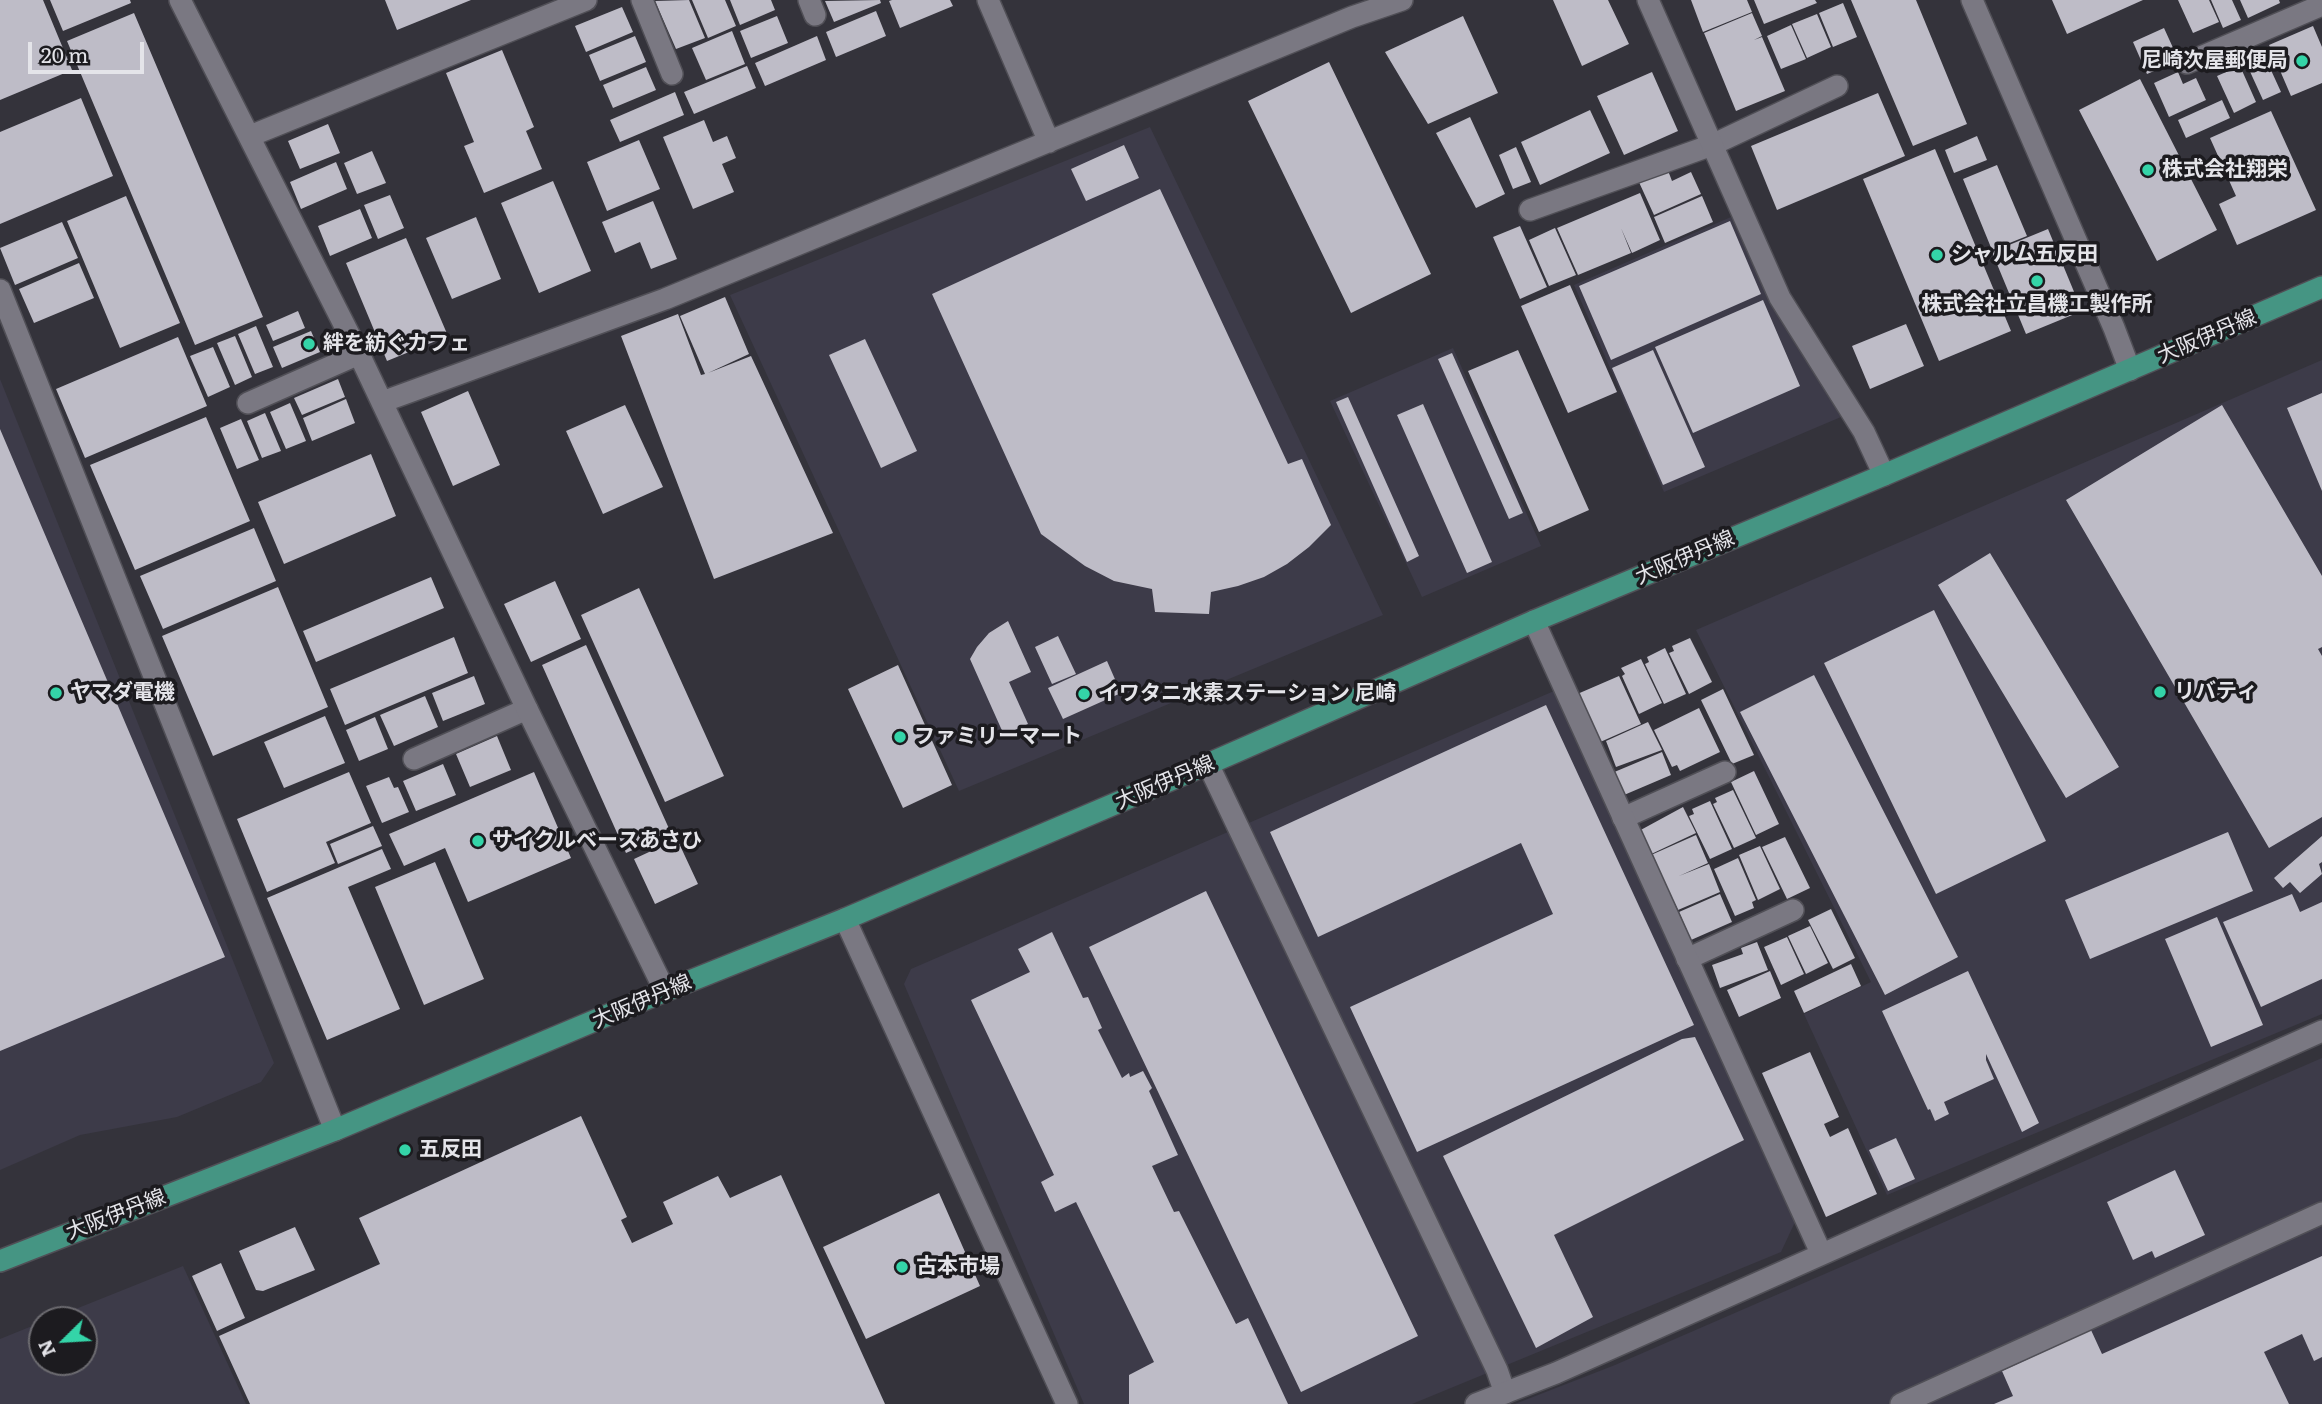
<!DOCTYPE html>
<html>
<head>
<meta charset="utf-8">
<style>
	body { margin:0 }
	#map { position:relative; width:2322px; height:1404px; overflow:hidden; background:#34333b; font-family:Literata,serif }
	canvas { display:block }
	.north { position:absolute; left:28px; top:1306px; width:70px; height:70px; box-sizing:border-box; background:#1c1b1f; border:2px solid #6c6b70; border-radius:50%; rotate:246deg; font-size:19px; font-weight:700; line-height:28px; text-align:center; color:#e4e4e9 }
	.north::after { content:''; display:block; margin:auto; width:24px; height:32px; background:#34d4a8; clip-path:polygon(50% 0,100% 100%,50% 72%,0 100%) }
	.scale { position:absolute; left:28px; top:42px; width:116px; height:32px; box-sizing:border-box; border:4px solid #e4e4e9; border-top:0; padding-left:9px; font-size:21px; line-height:24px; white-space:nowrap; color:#e4e4e9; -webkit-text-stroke:5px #1c1b1f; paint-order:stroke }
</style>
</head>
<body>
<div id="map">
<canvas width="2322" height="1404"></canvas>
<div class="north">N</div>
<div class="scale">20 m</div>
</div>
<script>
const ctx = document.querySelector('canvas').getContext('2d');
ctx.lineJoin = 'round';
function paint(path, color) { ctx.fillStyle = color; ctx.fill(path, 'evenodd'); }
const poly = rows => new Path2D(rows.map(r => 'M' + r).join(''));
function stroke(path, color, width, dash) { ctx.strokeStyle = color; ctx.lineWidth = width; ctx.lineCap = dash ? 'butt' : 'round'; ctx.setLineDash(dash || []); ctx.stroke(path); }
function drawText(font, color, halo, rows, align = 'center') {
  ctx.font = font + ' Literata,"Noto Sans JP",serif'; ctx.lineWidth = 7; ctx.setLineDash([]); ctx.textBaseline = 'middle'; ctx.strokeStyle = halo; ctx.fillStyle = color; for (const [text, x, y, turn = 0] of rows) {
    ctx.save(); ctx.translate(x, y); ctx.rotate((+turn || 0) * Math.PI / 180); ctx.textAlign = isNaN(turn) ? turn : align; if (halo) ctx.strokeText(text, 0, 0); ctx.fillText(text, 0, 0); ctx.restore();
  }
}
paint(poly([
	[1150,127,1383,615,959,791,730,295],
	[1731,217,1767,296,1841,417,1664,492,1574,285],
	[1453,348,1541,546,1422,597,1330,401],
	[2322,360,2322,1014,1887,1195,1804,1014,1871,982,1696,630],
	[0,379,274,1063,261,1082,177,1117,80,1135,0,1170],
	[1554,691,1795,1222,1781,1252,1412,1404,1084,1404,904,984,911,969],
	[2322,1058,2322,1404,1515,1404,1615,1365],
	[183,1266,246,1404,0,1404,0,1339,42,1322,42,1362,84,1362,84,1320,48,1320]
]), '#3d3b49');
paint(poly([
	[0,0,43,0,72,70,0,100],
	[50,0,130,0,131,3,63,31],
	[385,0,471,0,397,30],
	[689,0,705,38,676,49,655,1],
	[692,0,725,0,736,26,708,38],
	[730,0,771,0,775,10,740,25],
	[880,0,881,3,834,22,825,1],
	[892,0,950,0,953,6,900,28,889,1],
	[1553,0,1608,0,1629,44,1582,66],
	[1691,0,1747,0,1752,12,1703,32],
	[1754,0,1815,0,1817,3,1764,24],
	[1851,0,1916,0,1967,124,1913,146],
	[2052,0,2143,0,2067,34],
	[2178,0,2209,0,2219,22,2193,33],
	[2211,0,2232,0,2241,20,2223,28],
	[2240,0,2279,0,2280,3,2248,18],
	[1843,3,1857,37,1833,47,1819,13],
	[622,7,633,32,586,52,575,26],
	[876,11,886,36,836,57,826,32],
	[134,13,263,317,195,345,67,41],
	[1752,13,1762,36,1754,40,1762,37,1785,91,1736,111,1704,33],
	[1817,14,1831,47,1807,58,1792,24],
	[777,16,788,43,751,58,740,31],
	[1463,16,1498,93,1428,124,1385,52],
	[1791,25,1806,59,1781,69,1767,36],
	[2313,26,2322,47,2322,83,2291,96,2269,45],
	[2164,28,2174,50,2166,54,2171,64,2147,74,2133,42],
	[732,31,745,64,706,80,692,48],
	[635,36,646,62,600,81,589,55],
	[817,36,826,60,765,86,755,63],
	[502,50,534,127,526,131,542,169,484,193,464,146,474,142,446,73],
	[2265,57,2281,92,2263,100,2247,65],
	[1329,62,1431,274,1351,313,1248,101],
	[747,66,756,88,694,114,684,92],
	[2240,66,2256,102,2234,113,2217,76],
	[646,67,656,90,613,108,603,85],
	[1652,72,1678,131,1624,155,1597,96],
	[2178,72,2183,84,2196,78,2206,100,2169,117,2154,83],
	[2140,79,2217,230,2157,261,2079,110],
	[675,92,684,115,620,142,610,120],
	[1878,93,1905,156,1777,210,1751,146],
	[81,98,113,176,0,224,0,132],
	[2222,100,2230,118,2186,138,2178,120],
	[1590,110,1610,153,1540,185,1521,142],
	[2271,111,2316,210,2237,245,2219,204,2236,196,2210,138],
	[1470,117,1505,194,1476,208,1436,133],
	[704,120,713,142,727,136,736,158,722,164,734,192,693,209,663,137],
	[328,124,340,153,300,169,288,141],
	[1977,136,1987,160,1954,173,1945,150],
	[639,140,660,189,607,211,587,162],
	[1124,145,1139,178,1086,201,1071,169],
	[1516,147,1531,182,1513,189,1499,155],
	[1935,149,2011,331,1939,361,1863,179],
	[372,151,386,183,357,194,344,163],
	[336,162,347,189,301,209,290,182],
	[1997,165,2027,236,1992,250,1963,179],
	[1667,168,1672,181,1691,172,1701,194,1654,215,1638,180],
	[553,181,591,271,539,293,501,203],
	[1160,189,1288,464,1302,459,1331,525,1309,547,1287,564,1264,577,1238,586,1211,592,1209,614,1155,612,1152,589,1114,581,1085,566,1041,534,932,294],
	[1640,193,1660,240,1632,253,1621,228,1631,253,1578,275,1557,228],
	[390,195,404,228,378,239,364,205],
	[126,196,180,323,120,348,67,221],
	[1702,196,1713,222,1665,243,1654,217],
	[653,201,677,259,651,269,640,242,615,253,602,222],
	[360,209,372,238,330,256,318,226],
	[476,217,501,279,452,299,426,238],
	[1730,221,1761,294,1611,360,1579,286],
	[62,222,78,258,15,285,0,248],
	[1520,226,1547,287,1520,299,1493,237],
	[1555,228,1576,275,1549,286,1529,240],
	[2048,229,2082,311,2026,334,1992,252],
	[406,238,448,336,387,361,346,263],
	[79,263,94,298,34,323,19,289],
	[1570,285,1617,392,1568,413,1521,306],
	[725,297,749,354,708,373,751,356,833,533,714,579,621,336,678,314,701,375,705,374,680,316],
	[1763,300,1800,386,1693,433,1655,347],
	[298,311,305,328,273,341,266,325],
	[1906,324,1924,366,1870,389,1852,346],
	[256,326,273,367,255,374,238,334],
	[311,331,320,352,282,368,273,347],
	[235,336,252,377,235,385,217,343],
	[178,337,207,406,85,458,56,389],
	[865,339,917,451,881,468,829,355],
	[213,347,230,387,208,397,190,356],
	[1518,350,1589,510,1539,532,1468,371],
	[1653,350,1705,467,1663,485,1612,368],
	[1452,353,1523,513,1509,519,1438,359],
	[338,379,345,397,302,415,294,398],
	[468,391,500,465,453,486,421,412],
	[2322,393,2322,491,2287,408],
	[1348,397,1419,556,1407,562,1336,402],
	[346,399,355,423,312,441,303,418],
	[290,403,306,441,286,449,270,412],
	[1423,404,1492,562,1467,573,1397,415],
	[625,405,663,487,603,514,566,431],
	[2222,405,2322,576,2322,647,2318,649,2322,656,2322,817,2269,848,2066,500],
	[265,413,281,451,262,458,247,421],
	[206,417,250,521,135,570,90,465],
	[241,419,259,460,237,469,220,428],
	[0,429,225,957,0,1051],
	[371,454,396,516,284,564,258,502],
	[254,528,276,581,163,629,140,576],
	[1990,553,2119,767,2066,798,1938,585],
	[431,577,444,608,316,662,303,631],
	[555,581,581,639,531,662,504,604],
	[278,587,328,707,213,756,162,636],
	[639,588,724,776,665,802,581,615],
	[1934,610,2046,841,1936,894,1824,663],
	[1008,621,1031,672,1009,682,1028,724,1004,735,970,659,977,647,989,633],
	[1058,636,1076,674,1052,684,1035,647],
	[454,637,468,673,345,725,330,689],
	[1690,638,1712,682,1689,694,1669,653,1674,651,1672,646],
	[586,645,671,833,626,853,542,665],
	[1665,648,1686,694,1664,704,1645,664,1649,662,1647,657],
	[1641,659,1662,703,1639,714,1622,676,1625,674,1621,668],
	[1107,661,1121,693,1063,719,1048,688],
	[898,665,952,785,903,808,848,689],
	[1814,675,1958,957,1885,995,1740,712],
	[474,676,485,704,443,721,432,693],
	[1619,676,1641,724,1598,743,1575,695],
	[1723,689,1754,755,1732,764,1701,700],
	[425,696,438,727,394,746,380,715],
	[1546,705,1694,1025,1417,1152,1350,1007,1553,914,1521,843,1318,937,1270,832],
	[1699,708,1720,752,1680,771,1677,765,1672,767,1654,730],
	[325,716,345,763,284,788,264,742],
	[375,717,388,749,359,761,346,730],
	[1648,722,1662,750,1616,767,1606,741],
	[497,736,511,770,470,787,456,754],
	[1662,752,1671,775,1624,795,1612,773],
	[443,764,456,795,416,811,403,781],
	[1754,771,1779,824,1756,835,1731,782],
	[349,772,371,823,326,842,335,863,267,892,237,819],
	[534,772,571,858,468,902,445,848,404,866,389,834],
	[389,777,394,788,398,787,409,812,382,823,366,786],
	[1733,790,1756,838,1734,848,1713,804,1717,802,1715,798],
	[1710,801,1732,849,1710,859,1689,816,1694,814,1692,809],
	[1683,807,1696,833,1647,856,1637,832],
	[373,826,382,846,338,864,330,844],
	[2228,832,2253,891,2090,959,2065,900],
	[1696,835,1708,863,1679,876,1709,864,1720,892,1678,910,1651,855],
	[2322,836,2322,862,2319,864,2322,874,2300,893,2290,882,2283,888,2274,878],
	[1785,837,1810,888,1787,899,1762,847],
	[677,839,698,884,655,904,634,859],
	[1760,846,1780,889,1758,900,1739,855],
	[382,849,391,869,348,887,400,1009,327,1040,267,898],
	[1738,858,1756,900,1752,902,1754,908,1735,916,1714,869],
	[435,862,484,979,424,1005,375,887],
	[1206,891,1418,1336,1301,1392,1089,947],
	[1720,894,1732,922,1691,940,1679,912],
	[2292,894,2300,912,2322,902,2322,979,2261,1007,2223,922],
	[1831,909,1855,958,1833,969,1808,920],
	[2217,917,2263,1025,2211,1047,2165,939],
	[1810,926,1828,963,1806,974,1788,936],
	[1052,932,1083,998,1088,997,1102,1028,1098,1030,1122,1078,1129,1073,1130,1077,1143,1071,1152,1088,1149,1091,1178,1155,1152,1166,1174,1212,1179,1211,1236,1324,1248,1318,1288,1404,1129,1404,1129,1375,1154,1362,1076,1202,1055,1212,1041,1182,1054,1175,971,1000,1030,972,1018,949],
	[1787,937,1804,974,1781,985,1764,947],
	[1757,942,1768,970,1720,988,1712,965,1743,954,1741,948],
	[1851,964,1861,986,1804,1013,1794,991],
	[1770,971,1781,998,1739,1017,1727,990],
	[1968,971,2039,1123,2022,1132,1986,1054,1986,1060,1994,1079,1944,1102,1949,1114,1935,1121,1930,1109,1928,1110,1882,1011],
	[1695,1037,1744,1140,1554,1235,1593,1317,1536,1348,1443,1156,1682,1039],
	[1810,1052,1839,1117,1824,1124,1830,1137,1848,1128,1877,1194,1826,1217,1762,1073],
	[581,1116,627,1217,621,1220,632,1243,673,1224,663,1202,718,1176,730,1198,781,1175,885,1404,250,1404,219,1336,380,1264,359,1218],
	[1896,1138,1915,1179,1888,1191,1869,1150],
	[2175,1170,2205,1235,2155,1258,2152,1251,2133,1260,2107,1202],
	[939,1193,980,1286,866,1339,823,1247],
	[295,1227,315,1270,263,1291,256,1290,239,1251],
	[2322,1256,2322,1357,2314,1361,2302,1334,2264,1352,2289,1404,1994,1404,2013,1396,2002,1371,2091,1330,2102,1354],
	[221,1263,245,1318,217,1331,192,1276]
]), '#bebcc7');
const service = poly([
	[642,0,672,74],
	[809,0,815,15],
	[2187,63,2322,5],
	[1530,210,1712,145,1837,86],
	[248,403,359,354],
	[414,759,527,709],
	[1208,764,1497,1370,1505,1393],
	[1623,818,1725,772],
	[1687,959,1793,910],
	[1901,1404,2322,1213]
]);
const minor = poly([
	[180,0,359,354,527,709,665,991],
	[988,0,1049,142],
	[1648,0,1780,298,1864,432,1884,475],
	[1972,0,2114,328,2130,370],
	[250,136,586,0],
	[0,290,335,1130],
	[382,402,665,299,1352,17,1402,0],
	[1534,621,1821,1253],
	[845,919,1067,1404],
	[1476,1404,1556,1373,2322,1031]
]);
const primary = poly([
	[0,1261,335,1130,665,991,845,919,1208,764,1534,621,1884,475,2322,287]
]);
stroke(service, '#504f56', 24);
stroke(minor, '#504f56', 24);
stroke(primary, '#504f56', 24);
stroke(service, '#7a7882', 21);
stroke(minor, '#7a7882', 21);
stroke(primary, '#459583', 21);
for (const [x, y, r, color] of [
	[2302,61,7,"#34d4a8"],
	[2148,170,7,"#34d4a8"],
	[1937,255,7,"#34d4a8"],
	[2037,281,7,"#34d4a8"],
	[309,344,7,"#34d4a8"],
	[2160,692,7,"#34d4a8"],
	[56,693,7,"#34d4a8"],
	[1084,694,7,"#34d4a8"],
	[900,737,7,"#34d4a8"],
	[478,841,7,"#34d4a8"],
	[405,1150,7,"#34d4a8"],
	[902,1267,7,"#34d4a8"]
]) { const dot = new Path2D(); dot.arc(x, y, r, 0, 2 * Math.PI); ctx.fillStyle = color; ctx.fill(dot); stroke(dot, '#1c1b1f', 2.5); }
drawText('bold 21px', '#e4e4e9', '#1c1b1f', [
	["尼崎次屋郵便局",2288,61,"right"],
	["株式会社翔栄",2162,170],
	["シャルム五反田",1951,255],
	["株式会社立昌機工製作所",2037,305,"center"],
	["絆を紡ぐカフェ",323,344],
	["リバティ",2174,692],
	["ヤマダ電機",70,693],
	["イワタニ水素ステーション 尼崎",1098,694],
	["ファミリーマート",914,737],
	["サイクルベースあさひ",492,841],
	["五反田",419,1150],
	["古本市場",916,1267]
], 'left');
drawText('21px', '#e4e4e9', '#1c1b1f', [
	["大阪伊丹線",2207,337,-23],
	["大阪伊丹線",1685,558,-23],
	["大阪伊丹線",1165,783,-23],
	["大阪伊丹線",642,1002,-23],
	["大阪伊丹線",116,1215,-21]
]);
</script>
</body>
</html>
